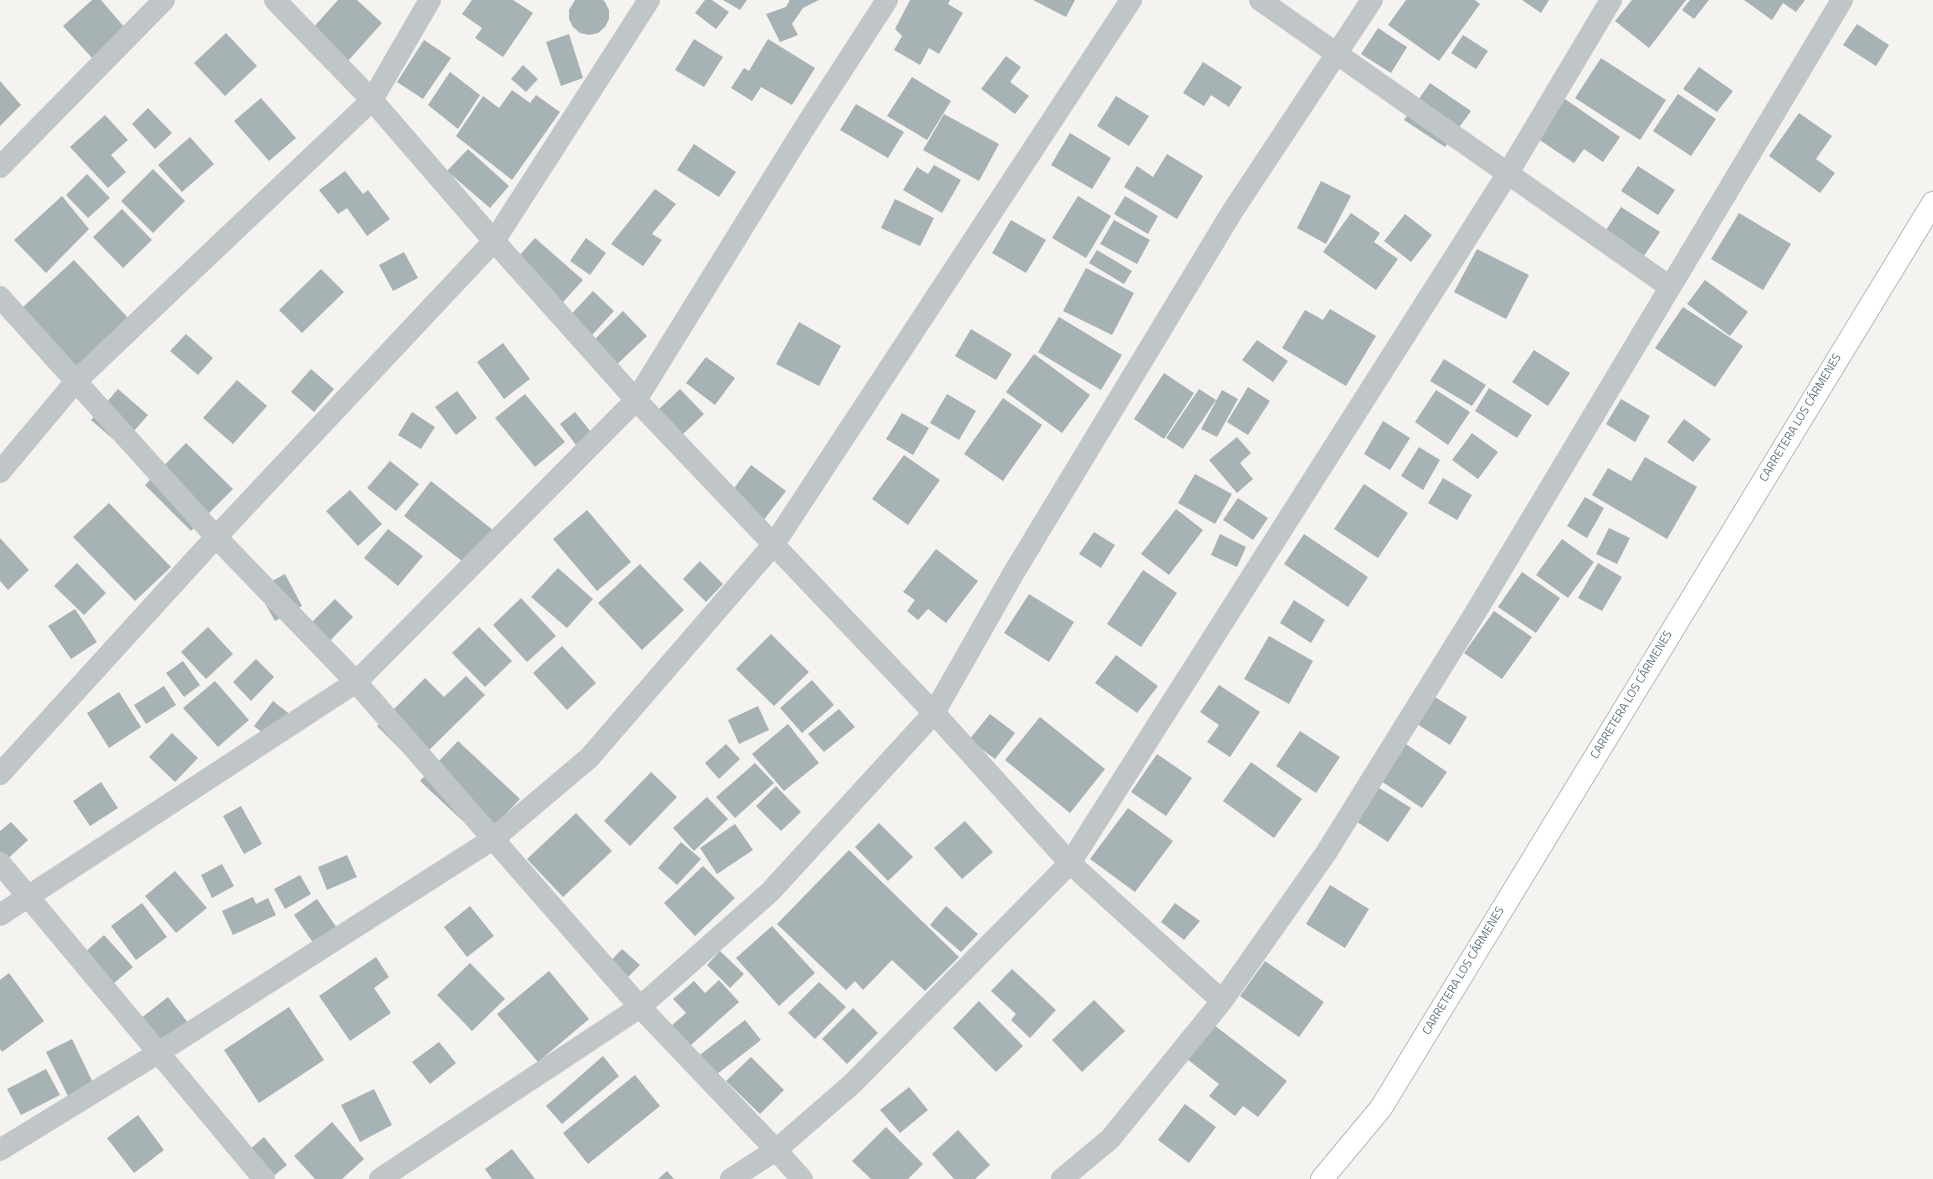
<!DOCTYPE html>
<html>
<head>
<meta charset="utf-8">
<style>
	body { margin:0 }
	canvas { display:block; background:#f4f3ef }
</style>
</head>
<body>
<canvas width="1933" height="1179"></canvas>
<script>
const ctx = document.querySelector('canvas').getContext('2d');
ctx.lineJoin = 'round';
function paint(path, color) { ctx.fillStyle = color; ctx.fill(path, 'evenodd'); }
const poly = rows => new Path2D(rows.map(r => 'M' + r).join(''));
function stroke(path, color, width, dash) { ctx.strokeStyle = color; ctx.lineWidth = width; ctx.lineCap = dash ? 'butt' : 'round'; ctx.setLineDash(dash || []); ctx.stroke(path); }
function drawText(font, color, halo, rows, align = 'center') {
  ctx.font = font + ' "Titillium Web",sans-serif'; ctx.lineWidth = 4; ctx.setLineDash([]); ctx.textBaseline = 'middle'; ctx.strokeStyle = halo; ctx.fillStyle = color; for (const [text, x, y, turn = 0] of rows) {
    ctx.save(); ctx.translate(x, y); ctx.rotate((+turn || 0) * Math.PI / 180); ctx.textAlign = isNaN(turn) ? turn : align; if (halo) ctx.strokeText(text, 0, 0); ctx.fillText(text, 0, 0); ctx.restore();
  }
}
paint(poly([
	[92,0,101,0,125,28,92,58,63,26],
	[338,0,357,0,382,23,339,71,303,39],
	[472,0,513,0,533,13,503,57,475,38,482,28,462,14],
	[575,0,603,0,605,2,609,10,609,19,605,27,598,33,589,35,580,33,573,27,569,19,569,10],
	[705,0,712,0,729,12,716,29,695,13],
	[723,0,747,0,740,10],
	[789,0,819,0,803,8,792,24,798,35,780,42,766,14,786,7,789,2],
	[910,0,950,0,948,4,963,13,939,54,929,48,920,65,894,50,902,36,895,29],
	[1033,0,1075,0,1066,17],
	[1406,0,1475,0,1480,4,1439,61,1388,25],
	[1522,0,1549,0,1541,13],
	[1632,0,1686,0,1649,48,1615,21],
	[1690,0,1709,0,1694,19,1682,10],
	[1744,0,1805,0,1796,12,1783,3,1772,20],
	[1857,24,1889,45,1876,66,1843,45],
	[1378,28,1407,47,1391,73,1361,54],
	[226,33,257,66,225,96,194,63],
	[569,34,583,78,561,86,546,42],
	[1463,35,1488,51,1476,69,1451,53],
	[694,39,723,57,704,87,675,70],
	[768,39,815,68,792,105,761,87,752,101,731,88,744,68,749,71],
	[424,40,451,58,423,99,397,82],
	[1006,56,1021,67,1010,82,1029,96,1015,114,981,89],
	[1601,58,1666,100,1640,140,1575,98],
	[1203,62,1242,87,1229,107,1211,95,1204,106,1183,93],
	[523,65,538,79,526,92,511,79],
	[1699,67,1733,91,1717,112,1683,89],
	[450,72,480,95,458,129,428,105],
	[912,77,951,101,927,140,887,116],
	[0,81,21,105,0,126],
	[1430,83,1471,111,1445,147,1404,120],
	[512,90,530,103,536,95,560,112,512,180,456,136,483,96,499,108],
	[1678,94,1716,119,1691,156,1653,131],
	[1116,96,1149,116,1129,146,1097,126],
	[261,98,296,138,269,161,234,121],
	[1565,99,1620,137,1603,162,1584,149,1574,163,1538,139],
	[856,104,904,132,888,158,840,130],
	[148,108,172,133,155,149,132,124],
	[1799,113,1832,136,1816,159,1835,173,1820,193,1769,156],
	[944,114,999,144,979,181,923,150],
	[105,115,128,140,111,155,126,172,108,188,70,147],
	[1070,133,1111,158,1092,189,1051,165],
	[190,137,214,164,182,192,158,165],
	[694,144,736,172,719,197,677,170],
	[468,149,509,186,490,208,447,171],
	[1167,154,1203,176,1177,219,1124,187,1137,166,1153,177],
	[934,165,961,180,942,213,903,190,917,167,928,174],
	[1638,166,1675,190,1658,215,1621,191],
	[153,169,185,201,153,233,121,201],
	[345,171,363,194,368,190,390,219,367,236,347,208,338,214,319,190],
	[87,174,110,198,88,218,66,195],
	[1321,181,1351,196,1326,244,1297,228],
	[655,189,676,204,652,234,662,240,643,266,611,244],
	[62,196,89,229,46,273,14,240],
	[1078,196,1111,216,1086,258,1052,238],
	[1125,196,1158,216,1148,234,1114,214],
	[895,199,934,218,920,246,881,228],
	[1621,207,1660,232,1634,271,1595,247],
	[122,209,152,240,123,268,93,237],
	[1351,213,1380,233,1374,242,1398,259,1376,290,1323,252],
	[1739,213,1791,244,1763,290,1711,259],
	[1405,214,1432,235,1411,262,1384,241],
	[1011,220,1046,240,1026,273,992,253],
	[1114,220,1150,240,1137,264,1100,244],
	[535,238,583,280,554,312,507,269],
	[586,238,606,253,590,275,570,261],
	[1477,249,1529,275,1506,319,1454,292],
	[1097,250,1132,271,1124,284,1089,263],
	[404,252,418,278,393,291,379,265],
	[74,260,129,319,64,378,10,319],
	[1086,268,1134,293,1112,335,1063,311],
	[321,269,344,292,302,333,279,310],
	[1705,280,1748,312,1730,336,1687,304],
	[593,291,614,311,582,346,560,326],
	[1683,307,1743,346,1715,387,1655,348],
	[1330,309,1376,336,1346,386,1282,348,1305,310,1323,320],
	[623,311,647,336,610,371,587,347],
	[1059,317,1122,355,1101,390,1038,352],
	[799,322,841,346,819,386,776,364],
	[971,329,1012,354,996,380,955,356],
	[186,334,213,358,198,375,170,351],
	[1257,340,1288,361,1273,382,1242,360],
	[503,343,530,379,504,399,477,362],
	[1534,350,1570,373,1548,406,1512,382],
	[1034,354,1090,395,1062,433,1006,392],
	[706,357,735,378,715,405,686,383],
	[1444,359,1486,385,1472,406,1430,381],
	[311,369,334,389,314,412,291,392],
	[1164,373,1194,393,1164,439,1134,419],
	[237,380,267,406,233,444,203,418],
	[1248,387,1270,401,1248,435,1227,422],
	[1489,388,1532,415,1517,438,1475,411],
	[118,389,148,415,121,446,91,420],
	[680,389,704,414,683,434,659,409],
	[1199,389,1216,400,1183,449,1166,438],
	[1222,390,1238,399,1217,437,1201,429],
	[1436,390,1470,412,1448,445,1415,422],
	[457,391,477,418,456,435,435,407],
	[525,394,565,442,535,467,495,418],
	[947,394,976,411,959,440,930,423],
	[1003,398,1042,425,1003,481,964,454],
	[1621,399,1650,416,1635,442,1606,424],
	[412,412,435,427,421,449,398,435],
	[575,412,591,432,576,445,560,424],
	[902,413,929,428,913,455,886,439],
	[1684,419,1711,439,1693,462,1667,442],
	[1383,421,1410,438,1390,470,1364,454],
	[1472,433,1498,452,1478,479,1452,460],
	[1237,437,1251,453,1240,463,1253,479,1237,493,1209,460],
	[186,443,233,489,191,531,145,485],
	[1419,447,1440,460,1423,490,1401,476],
	[904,455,940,480,908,525,872,499],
	[1645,457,1697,487,1667,539,1592,495,1608,468,1631,481],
	[390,461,419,484,396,511,367,488],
	[751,465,786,491,756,530,722,505],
	[1195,474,1232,494,1215,524,1178,503],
	[1443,478,1472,495,1457,520,1428,503],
	[431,481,498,534,471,568,404,516],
	[1364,484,1408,513,1378,558,1334,529],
	[350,490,382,524,358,546,326,511],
	[1585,497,1604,508,1587,538,1567,526],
	[1238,498,1268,518,1253,540,1223,520],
	[109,503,171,567,135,601,73,537],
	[1176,509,1203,530,1169,575,1141,554],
	[587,510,631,562,597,591,553,539],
	[1609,528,1630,538,1617,564,1596,554],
	[388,529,423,556,398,586,364,558],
	[1094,532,1115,545,1101,568,1079,554],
	[1220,534,1246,547,1237,567,1211,555],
	[1304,534,1368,577,1348,607,1284,564],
	[0,538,29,570,8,590,0,581],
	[1562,539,1594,562,1568,598,1536,575],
	[936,549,978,581,946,623,928,609,918,620,907,611,915,600,903,592],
	[700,561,723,584,706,602,683,579],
	[77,563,106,593,84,615,54,586],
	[1598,563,1622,577,1602,611,1578,598],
	[640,564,684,610,642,650,598,603],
	[558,568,593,599,567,628,531,597],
	[1143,570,1177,593,1141,647,1107,624],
	[1522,572,1560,598,1536,633,1498,607],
	[285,574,302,606,275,621,257,589],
	[1029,594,1074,622,1049,662,1004,633],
	[521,598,556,636,527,662,493,625],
	[335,599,353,617,321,650,302,632],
	[1294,600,1325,620,1311,643,1280,623],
	[75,609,97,642,71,659,48,626],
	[1494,611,1532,637,1502,679,1464,653],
	[208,627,233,654,206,679,181,652],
	[479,627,512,661,485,687,452,653],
	[771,634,809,672,774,706,736,669],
	[1269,636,1313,661,1289,704,1244,679],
	[562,646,596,683,567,710,533,673],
	[1116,655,1158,686,1137,713,1095,683],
	[256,659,274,677,251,701,233,682],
	[183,661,200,685,184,697,166,673],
	[466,676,485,695,415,764,377,726,425,678,444,697],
	[812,680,834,705,802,733,780,708],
	[215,681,249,720,218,747,183,708],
	[1219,685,1260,712,1230,757,1207,742,1219,725,1200,712],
	[164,686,176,705,146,724,134,705],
	[119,692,141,727,109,748,87,713],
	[1435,697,1467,717,1450,745,1417,724],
	[273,701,297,720,277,744,254,726],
	[758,706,769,730,739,744,728,720],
	[839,709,855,727,824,752,808,734],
	[990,714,1015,733,995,759,969,740],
	[1040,717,1105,769,1070,813,1005,760],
	[788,724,819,763,784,791,752,754],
	[1300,731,1340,757,1316,793,1276,766],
	[172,733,198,758,175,782,149,757],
	[458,741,520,799,482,839,420,781],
	[1403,742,1447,772,1422,808,1378,779],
	[726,744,740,759,719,779,705,763],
	[1157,754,1192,778,1166,816,1131,792],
	[1251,762,1302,799,1274,838,1223,801],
	[755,763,774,783,735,818,716,797],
	[651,772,677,797,630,846,604,821],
	[101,782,118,808,90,826,73,801],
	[1373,784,1411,808,1388,842,1351,818],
	[776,786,801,812,781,831,756,806],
	[707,797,728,819,694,851,673,828],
	[241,806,262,844,244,854,223,816],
	[1128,808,1173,841,1135,892,1090,859],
	[576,813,612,851,563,897,527,859],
	[965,821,993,852,962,879,934,848],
	[11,822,28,840,0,866,0,831],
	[879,823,913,857,888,881,855,847],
	[735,824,753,850,717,874,700,848],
	[681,842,701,859,677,885,658,868],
	[849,850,959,957,925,991,892,960,863,990,855,981,846,990,777,924],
	[347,855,357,877,327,890,318,867],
	[222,864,234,886,212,898,201,875],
	[703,866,735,898,695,936,664,903],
	[175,871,207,908,176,933,145,896],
	[300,875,311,894,285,909,274,889],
	[1330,885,1369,909,1345,948,1306,924],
	[253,897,256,904,268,898,276,915,233,935,222,911],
	[317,899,339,931,316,947,294,915],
	[142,903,167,937,136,960,111,926],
	[1175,903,1200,921,1184,940,1161,922],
	[470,906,494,936,467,957,444,927],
	[946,906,978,934,961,952,930,925],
	[772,926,815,973,779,1006,736,958],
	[104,935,133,967,101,994,73,963],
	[622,949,640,965,619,986,602,970],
	[720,951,744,974,730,988,707,965],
	[376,957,389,977,374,988,391,1013,350,1041,319,996],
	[1265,961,1324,1002,1299,1037,1240,996],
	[470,963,505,999,472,1031,437,995],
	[1012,969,1056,1010,1030,1038,1011,1020,1016,1014,991,991],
	[549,971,589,1019,538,1062,497,1014],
	[9,973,44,1021,2,1052,0,1049,0,980],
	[719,980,739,1002,682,1053,664,1032,686,1013,673,999,694,981,705,993],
	[819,982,846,1007,815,1039,788,1013],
	[168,997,189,1024,152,1054,131,1026],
	[1094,1000,1125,1031,1082,1072,1052,1040],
	[979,1001,1023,1046,996,1072,953,1028],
	[289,1007,324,1060,259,1103,224,1050],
	[853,1008,878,1033,847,1064,822,1039],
	[745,1020,761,1040,708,1081,692,1061],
	[1214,1025,1287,1081,1258,1117,1243,1106,1235,1116,1209,1096,1219,1084,1187,1059],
	[72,1039,97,1091,72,1104,46,1052],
	[439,1042,456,1063,430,1084,412,1062],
	[603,1056,619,1076,562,1124,546,1106],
	[751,1057,784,1090,760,1114,726,1081],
	[46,1069,60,1095,21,1115,7,1089],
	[635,1075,660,1106,588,1164,563,1133],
	[909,1087,928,1110,900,1133,880,1110],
	[374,1089,392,1125,360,1142,341,1105],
	[1185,1104,1216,1127,1189,1163,1158,1140],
	[138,1115,164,1150,134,1173,107,1138],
	[332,1122,364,1159,342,1179,315,1179,294,1156],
	[886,1127,923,1164,908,1179,871,1179,852,1161],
	[958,1130,990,1165,975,1179,954,1179,932,1154],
	[264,1137,287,1165,270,1179,242,1156],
	[512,1149,535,1179,492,1179,485,1169],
	[667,1171,674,1179,658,1179]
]), '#a7b2b5');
const major = poly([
	[1322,1179,1381,1108,1933,203]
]);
stroke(major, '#b3b8bb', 24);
stroke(poly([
	[275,0,372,100,494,241,636,400,934,713,1070,863,1222,1001],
	[1260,0,1670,287],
	[0,167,164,0],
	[0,297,216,537,356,682,640,1007,776,1150,731,1179],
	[0,472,77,380,372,100,430,0],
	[0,774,216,537,494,241,649,0],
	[0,863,264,1179],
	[0,915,356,682,636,400,803,130,887,0],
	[0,1150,158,1053,493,839,589,758,774,544,1131,0],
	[380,1179,640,1007,770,892,934,713,1013,574,1232,212,1372,0],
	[802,1179,776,1150,852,1084,1070,863,1508,173,1611,0],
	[1062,1179,1110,1139,1222,1001,1326,853,1480,605,1842,0]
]), '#c0c5c7', 22);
stroke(major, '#fff', 22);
drawText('12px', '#617782', '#fff', [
	["CARRETERA LOS CÁRMENES",1801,418,-59],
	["CARRETERA LOS CÁRMENES",1632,695,-59],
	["CARRETERA LOS CÁRMENES",1464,971,-59]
]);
</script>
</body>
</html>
